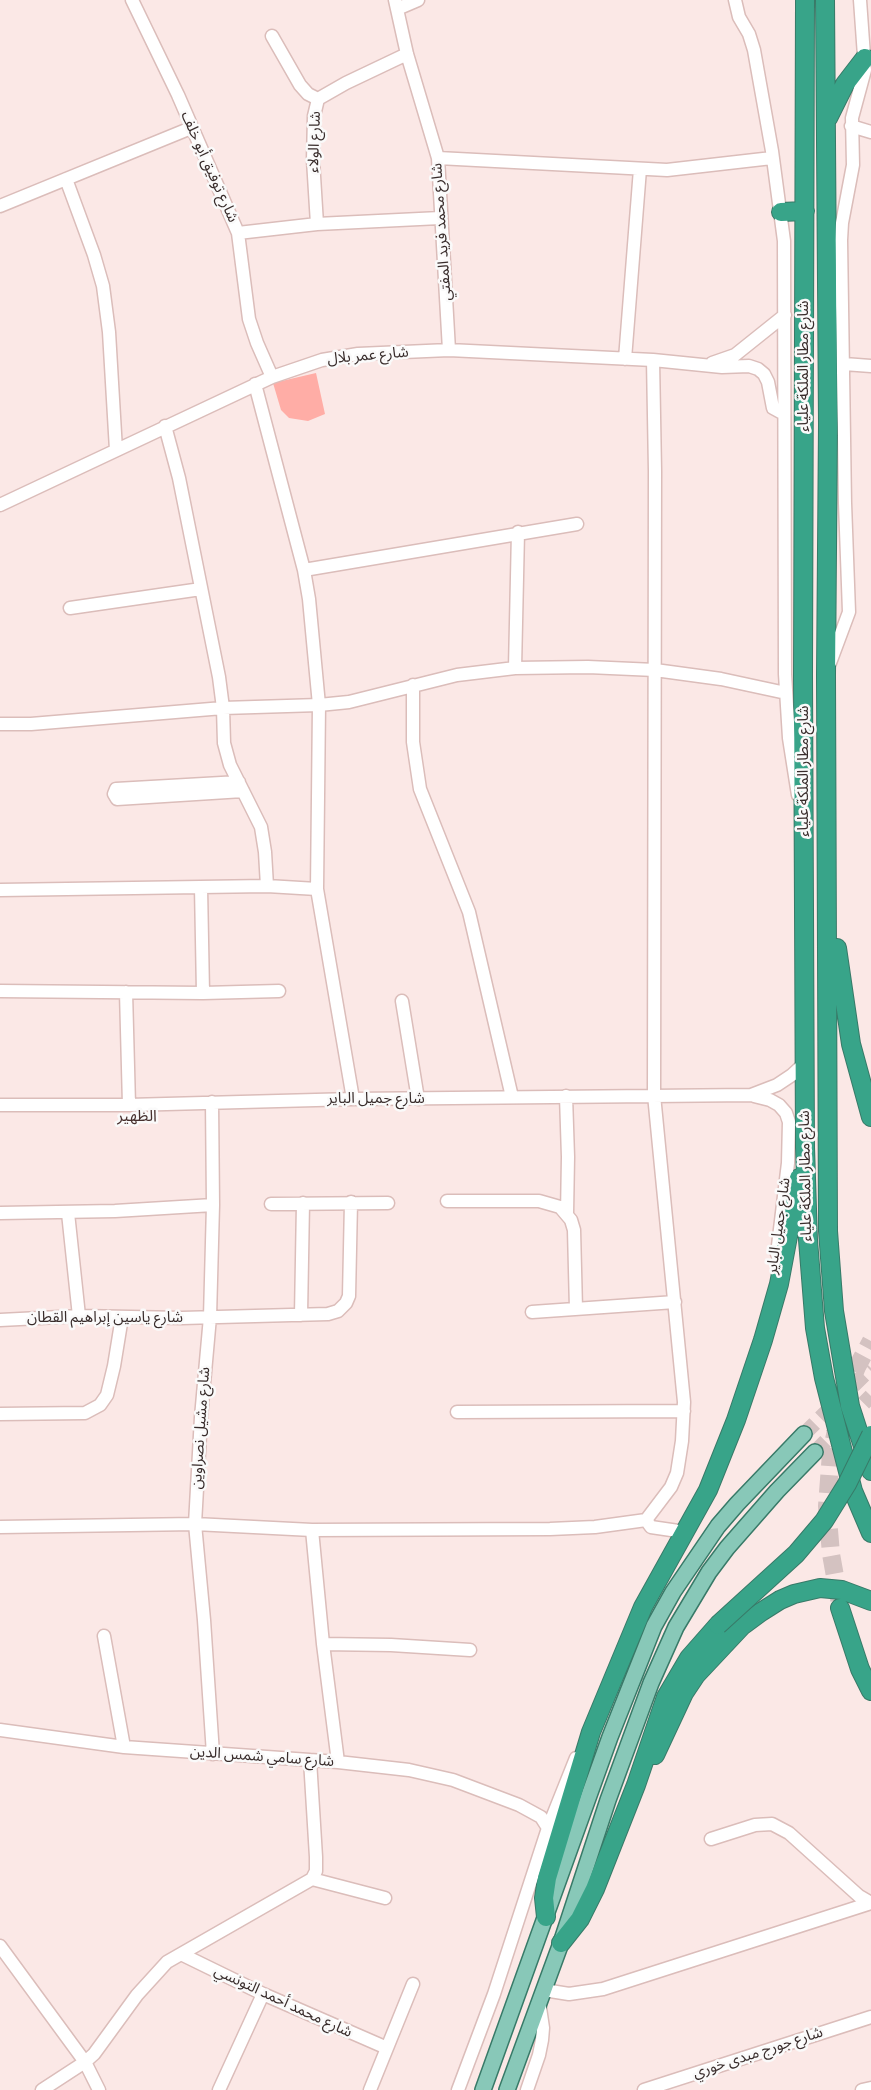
<!DOCTYPE html>
<html>
<head>
<meta charset="utf-8">
<style>
	body { margin:0 }
	canvas { display:block; background:#fbe8e6 }
</style>
</head>
<body>
<canvas width="871" height="2090"></canvas>
<script>
const ctx = document.querySelector('canvas').getContext('2d');
ctx.lineJoin = 'round';
function paint(path, color) { ctx.fillStyle = color; ctx.fill(path, 'evenodd'); }
const poly = rows => new Path2D(rows.map(r => 'M' + r).join(''));
function stroke(path, color, width, dash) { ctx.strokeStyle = color; ctx.lineWidth = width; ctx.lineCap = dash ? 'butt' : 'round'; ctx.setLineDash(dash || []); ctx.stroke(path); }
function drawText(font, color, halo, rows, align = 'center') {
  ctx.font = font + ' Signika,"Noto Sans Arabic",sans-serif'; ctx.lineWidth = 5; ctx.setLineDash([]); ctx.textBaseline = 'middle'; ctx.strokeStyle = halo; ctx.fillStyle = color; for (const [text, x, y, turn = 0] of rows) {
    ctx.save(); ctx.translate(x, y); ctx.rotate((+turn || 0) * Math.PI / 180); ctx.textAlign = isNaN(turn) ? turn : align; if (halo) ctx.strokeText(text, 0, 0); ctx.fillText(text, 0, 0); ctx.restore();
  }
}
paint(poly([
	[316,373,325,414,308,421,289,418,281,410,273,383]
]), '#ffada6');
stroke(poly([
	[804,1434,871,1368],
	[815,1452,871,1396]
]), '#d4c2c1', 15, [15, 8]);
stroke(poly([
	[845,1397,857,1367,871,1341],
	[838,1422,831,1453,827,1506,831,1554,840,1604]
]), '#d4c2c1', 18, [18, 9]);
const minor = poly([
	[132,0,178,95,238,233,317,224,440,218],
	[395,0,407,54,438,158,449,350],
	[735,0,739,17,749,34,754,50,772,151,784,241,785,674,789,738,798,795],
	[397,9,418,0],
	[272,36,300,85,308,94,318,99],
	[851,126,871,132],
	[438,158,667,170,772,158],
	[66,179,94,255,103,286,109,332,116,450],
	[0,206,191,128],
	[317,224,313,160,314,116,318,99,346,83,407,54],
	[238,233,249,319,257,343,272,377],
	[625,359,640,169],
	[653,360,655,471,654,1095,684,1402,682,1441,677,1473,671,1487,646,1520,651,1527,685,1532],
	[712,363,735,355,785,315],
	[844,364,871,366],
	[255,384,304,570,309,599,319,705,317,889],
	[165,426,179,478,219,677,223,708,224,743,230,765,261,827,265,852,267,886],
	[0,505,272,377,322,360,358,354,449,350,653,360,722,367,749,366,758,369,764,374,768,382,773,408,784,414],
	[304,570,577,524],
	[70,608,201,589],
	[830,663,849,612,845,503,841,240,842,223,853,165,852,118,865,70,860,0],
	[515,668,518,532],
	[413,685,413,742,420,789,469,912,512,1097],
	[0,724,31,724,223,708,319,705,349,702,457,675,515,668,588,667,655,670,721,679,786,693],
	[239,782,116,789,114,794,117,799,243,791],
	[201,887,203,993],
	[0,890,267,886,317,889,353,1099],
	[0,991,203,993,279,991],
	[126,992,129,1105],
	[402,1001,418,1099],
	[566,1096,568,1157,567,1214],
	[754,1096,770,1100,779,1105,786,1113,789,1122,788,1163,777,1254],
	[212,1102,213,1205,210,1317,201,1417,195,1524,204,1620,213,1754],
	[0,1105,129,1105,353,1099,751,1095,777,1085,792,1075,805,1063],
	[447,1201,539,1201,560,1207,571,1220,574,1230,576,1309],
	[271,1204,388,1203],
	[0,1213,115,1211,213,1205],
	[68,1213,79,1316],
	[532,1312,675,1302],
	[301,1315,303,1203],
	[0,1320,79,1316,182,1318,328,1314,338,1311,346,1303,349,1296,351,1202],
	[457,1412,684,1411],
	[0,1414,85,1413,100,1405,107,1395,114,1366,122,1317],
	[0,1527,195,1524,312,1530,323,1644,391,1645,470,1650],
	[312,1530,550,1529,595,1527,646,1520],
	[104,1636,124,1747],
	[323,1644,338,1762],
	[0,1730,124,1747,338,1762,409,1770,453,1780,519,1805,541,1817,548,1828],
	[711,1839,755,1825,772,1824,789,1833,859,1896,871,1903],
	[312,1879,385,1898],
	[0,1946,85,2062,99,2090],
	[181,1954,263,1994,387,2048],
	[544,1990,569,1994,603,1989,871,1903],
	[42,2090,85,2062,94,2054,137,1995,167,1962,312,1879,316,1871,316,1857,310,1760],
	[219,2090,263,1994],
	[370,2090,413,1984],
	[458,2090,494,1994,548,1828,576,1758],
	[527,2090,539,2055,542,2040,543,2028,539,2001],
	[644,2090,871,2017],
	[862,2090,871,2088]
]);
const major = poly([
	[483,2090,610,1737,654,1626,673,1592,718,1526,737,1504,804,1434],
	[507,2090,561,1943,608,1800,651,1683,676,1627,709,1572,727,1548,777,1491,815,1452]
]);
const highway = poly([
	[805,0,803,674,805,1147,808,1240,815,1328,824,1378,853,1491,871,1533],
	[825,0,828,424,826,675,828,1231,834,1311,850,1406,871,1471],
	[828,118,845,84,865,58],
	[781,212,805,211],
	[837,948,851,1044,871,1117],
	[840,1608,860,1669,871,1691],
	[655,1755,684,1693,696,1675,742,1626,761,1612,780,1600,794,1594,820,1588,842,1590,871,1601],
	[546,1917,544,1898,547,1878,591,1732,643,1607,708,1490,736,1420,763,1340,779,1284,799,1178],
	[561,1943,580,1919,595,1889,636,1785,666,1697,689,1658,718,1625]
]);
stroke(minor, '#dbbdba', 15);
stroke(major, '#387a68', 18);
stroke(highway, '#387a68', 20);
stroke(minor, '#fff', 12);
stroke(major, '#88c8b8', 15);
stroke(highway, '#38a489', 18);
const highwayBridge = poly([
	[718,1625,796,1554,824,1521,847,1484,871,1435]
]);
stroke(highwayBridge, '#387a68', 20, []);
stroke(highwayBridge, '#38a489', 18);
drawText('15px', '#382c2b', '#fafafa', [
	["شارع الولاء",315,142,-88],
	["شارع توفيق أبو خلف",209,167,66],
	["شارع محمد فريد المفتي",442,232,-94],
	["شارع عمر بلال",368,356,-5],
	["شارع مطار الملكة علياء",804,366,-90],
	["شارع مطار الملكة علياء",804,771,-90],
	["شارع جميل الباير",376,1099],
	["شارع مطار الملكة علياء",806,1176,-91],
	["شارع جميل الباير",779,1226,-82],
	["شارع ياسين إبراهيم القطان",105,1318],
	["شارع مشيل نصراوين",201,1428,-86],
	["شارع سامي شمس الدين",262,1757,4],
	["شارع محمد أحمد التونسي",283,2002,25],
	["شارع جورج مبدى خوري",758,2053,-18]
]);
drawText('16px', '#47302e', '#fafafa', [
	["الظهير",137,1117]
]);
</script>
</body>
</html>
